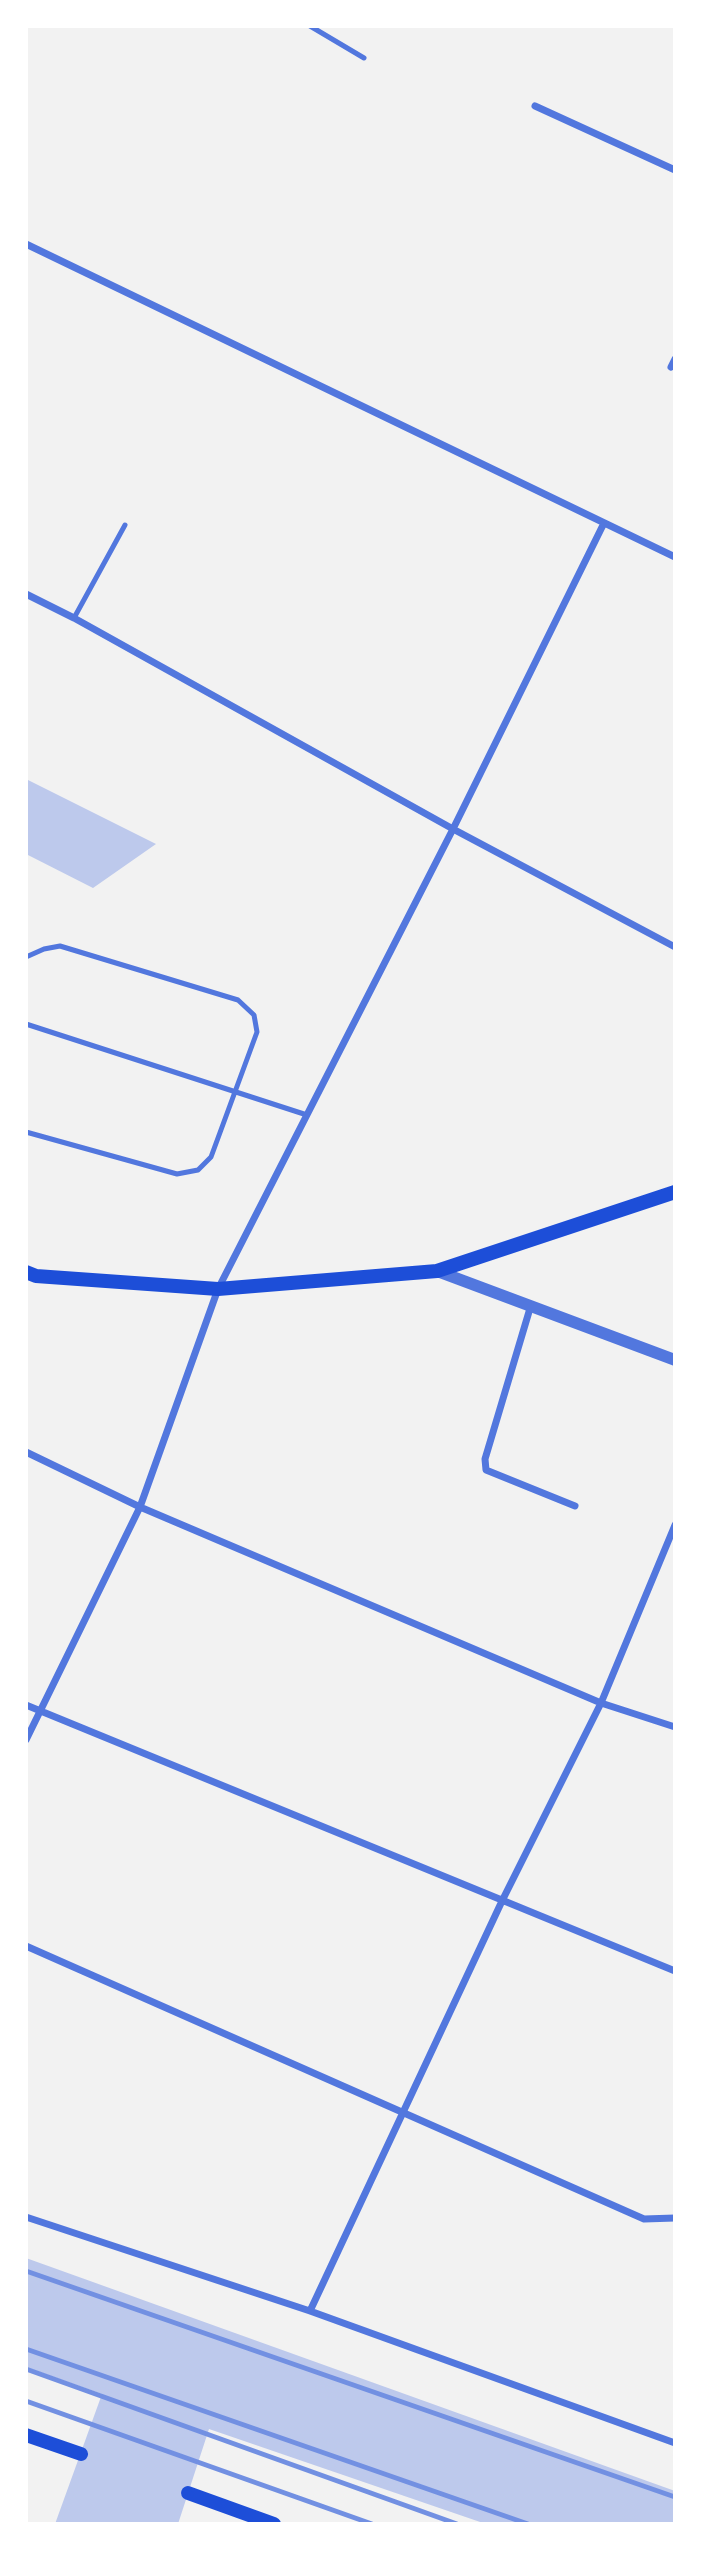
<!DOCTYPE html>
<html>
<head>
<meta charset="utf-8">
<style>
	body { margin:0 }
	#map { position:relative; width:701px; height:2550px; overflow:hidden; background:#f2f2f2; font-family:Karla,sans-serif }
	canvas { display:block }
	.frame { position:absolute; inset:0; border:28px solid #fff; pointer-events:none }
</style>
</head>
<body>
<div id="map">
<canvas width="701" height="2550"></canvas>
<div class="frame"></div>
</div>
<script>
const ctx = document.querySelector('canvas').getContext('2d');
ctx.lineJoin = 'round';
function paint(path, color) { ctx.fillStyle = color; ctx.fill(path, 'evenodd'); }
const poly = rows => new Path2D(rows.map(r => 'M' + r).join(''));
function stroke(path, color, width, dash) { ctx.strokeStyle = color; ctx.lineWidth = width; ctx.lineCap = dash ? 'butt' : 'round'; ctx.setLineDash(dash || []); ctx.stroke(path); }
paint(poly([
	[26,779,156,844,93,888,26,854],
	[26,2258,675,2491,675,2524,486,2524,209,2429,178,2524,55,2524,102,2394,26,2367]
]), '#bdc9ec');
stroke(poly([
	[310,26,364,58],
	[74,618,125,525],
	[26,957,44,949,60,946,238,1000,254,1015,257,1032,211,1157,198,1170,177,1174,26,1132],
	[26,1024,307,1115]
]), '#5277de', 5);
stroke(poly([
	[535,106,675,170],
	[26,244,675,557],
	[671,367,675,359],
	[26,594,74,618,453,829,675,947],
	[531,1305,485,1459,486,1470,575,1506],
	[26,1452,140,1507,601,1703,675,1727],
	[26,1705,675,1971],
	[26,1740,140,1507,218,1289,453,829,604,523],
	[26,1946,644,2219,675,2218],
	[26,2217,310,2311,675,2443],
	[310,2311,502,1901,601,1703,675,1525]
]), '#5277de', 7);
stroke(poly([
	[437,1271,675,1360]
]), '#5277de', 12);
stroke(poly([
	[26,1272,36,1276,218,1289,437,1271,675,1192],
	[26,2435,81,2454],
	[188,2493,274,2524]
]), '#1d4ed8', 14);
stroke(poly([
	[26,2271,675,2497],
	[26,2349,528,2524],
	[26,2369,457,2524],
	[26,2401,372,2524]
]), '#7290e2', 5);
</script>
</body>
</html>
